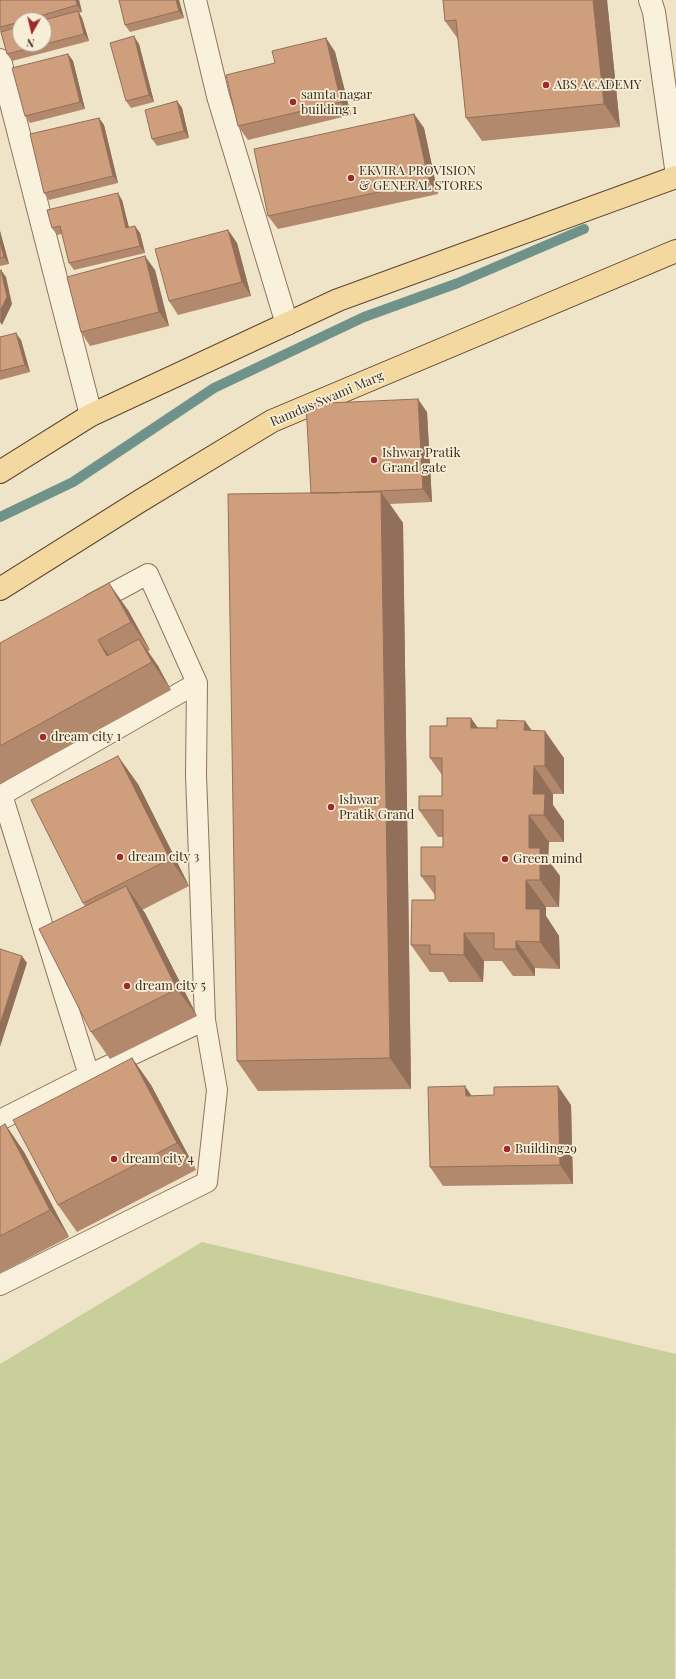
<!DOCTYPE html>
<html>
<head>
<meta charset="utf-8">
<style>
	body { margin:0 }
	#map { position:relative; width:676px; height:1679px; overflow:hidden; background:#f0e4c8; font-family:"Playfair Display",serif }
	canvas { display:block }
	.north { position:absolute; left:12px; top:12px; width:40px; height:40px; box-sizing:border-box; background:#f7eed8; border:1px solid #ada18e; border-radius:50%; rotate:188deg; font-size:11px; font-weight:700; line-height:16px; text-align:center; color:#3d2e20 }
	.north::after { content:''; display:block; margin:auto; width:14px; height:18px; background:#9e2a2b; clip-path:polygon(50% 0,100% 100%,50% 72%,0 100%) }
</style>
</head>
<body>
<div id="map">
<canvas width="676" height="1679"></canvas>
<div class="north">N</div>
</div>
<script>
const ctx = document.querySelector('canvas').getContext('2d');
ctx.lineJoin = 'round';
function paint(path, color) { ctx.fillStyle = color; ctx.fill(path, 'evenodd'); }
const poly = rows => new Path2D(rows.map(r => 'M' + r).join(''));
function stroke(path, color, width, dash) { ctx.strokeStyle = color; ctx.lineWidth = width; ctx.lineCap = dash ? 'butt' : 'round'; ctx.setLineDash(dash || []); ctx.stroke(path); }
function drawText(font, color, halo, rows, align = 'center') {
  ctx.font = font + ' "Playfair Display",serif'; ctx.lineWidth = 3.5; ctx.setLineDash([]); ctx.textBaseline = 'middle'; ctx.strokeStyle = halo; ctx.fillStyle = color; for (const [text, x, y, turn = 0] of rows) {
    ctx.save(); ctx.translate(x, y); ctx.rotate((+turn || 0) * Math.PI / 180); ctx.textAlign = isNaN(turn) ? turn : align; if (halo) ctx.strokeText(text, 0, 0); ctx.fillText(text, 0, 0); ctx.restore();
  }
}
paint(poly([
	[202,1242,676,1354,675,1679,0,1679,0,1364]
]), '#c9cf9b');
stroke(poly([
	[0,517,73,482,214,388,364,317,458,283,584,229]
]), '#6f938a', 10);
const service = poly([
	[92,604,148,574,197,683],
	[0,796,197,683,196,775,205,1020,217,1090,207,1182,0,1285],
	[89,1075,205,1020],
	[0,1120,89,1075,2,795]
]);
const minor = poly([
	[195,0,218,96,287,324],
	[0,60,91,415]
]);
const tertiary = poly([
	[650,0,654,12,676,168]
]);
const primary = poly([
	[0,472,91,415,338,300,676,177],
	[0,589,140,501,272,421,676,251]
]);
stroke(service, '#8d765c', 22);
stroke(minor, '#8d765c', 24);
stroke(tertiary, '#8d765c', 24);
stroke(primary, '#5b4430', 24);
stroke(service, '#faf1dc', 20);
stroke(minor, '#faf1dc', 22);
stroke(tertiary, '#faf1dc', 22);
stroke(primary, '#f3d9a0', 22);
paint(poly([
	[0,0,79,0,82,12,79,13,82,18,89,41,12,61,7,54,1,33,0,31],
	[20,20,44,20,20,44],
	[119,0,179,0,184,18,130,32,125,25],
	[607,0,620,127,482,141,466,118,458,39,445,21],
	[326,38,335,52,351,115,248,140,238,126,275,63],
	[139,44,154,102,131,108,126,101],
	[68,54,73,61,85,109,30,123,25,116],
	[177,101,182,108,189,138,157,146,152,139],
	[414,114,424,128,438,194,278,229,268,216],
	[99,118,104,125,118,183,49,200,44,193],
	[122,200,129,228,140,233,145,253,74,270,69,263,62,234,57,235,52,228],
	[228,230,237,243,251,296,178,315,169,301],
	[0,231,9,264,0,266],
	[155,270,169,326,90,346,81,332],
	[0,337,21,340,30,372,0,380],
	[427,412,432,502,390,504,403,523,411,1089,258,1091,237,1061,311,493],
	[128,610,150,650,148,651,158,666,171,690,0,784,0,643],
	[525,721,531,730,564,758,564,794,553,794,553,805,564,821,564,842,549,842,548,860,560,876,559,907,546,907,546,916,559,936,560,969,535,968,535,976,513,976,502,961,484,961,483,982,449,982,443,972,430,972,411,945,435,900,435,895,421,876,443,847,443,837,438,837,419,810,442,796,442,775,430,758,447,726,497,728],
	[138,784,189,886,142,910,145,913,197,1016,110,1059,91,1032,85,906,83,903],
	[132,1058,151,1085,196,1170,77,1232,58,1205],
	[472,1096,571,1105,573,1184,443,1186,430,1167],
	[5,1124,24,1152,69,1237,0,1273,0,1127]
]), '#b2896c');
paint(poly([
	[76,0,79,0,82,12,77,5],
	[176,0,179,0,184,18,179,11],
	[593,0,607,0,620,127,604,104],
	[78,11,82,18,89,41,84,34],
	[134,36,139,44,154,102,149,95],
	[326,38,335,52,351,115,341,102],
	[68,54,73,61,85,109,80,102],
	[177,101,182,108,189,138,184,131],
	[414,114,424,128,438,194,429,181],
	[99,118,104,125,118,183,113,176],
	[118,193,122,200,131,236,126,228],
	[135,226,140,233,145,253,140,246],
	[228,230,237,243,251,296,242,282],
	[0,231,9,264,4,257,0,242],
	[145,256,155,270,169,326,159,312],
	[1,270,6,277,12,304,2,325,0,322],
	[16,333,21,340,30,372,25,365],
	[418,399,427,412,432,502,423,489],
	[381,492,403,523,411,1089,390,1058],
	[109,583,128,610,150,650,131,622],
	[139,639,158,666,171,690,152,662],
	[98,640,118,668,107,656],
	[471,718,490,745,471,728],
	[525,721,544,748,524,730],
	[545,731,564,758,564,794,545,766],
	[118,756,138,784,189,886,170,859],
	[534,766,553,794,553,805,564,821,564,842,544,815,533,794],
	[529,815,549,842,548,860,560,876,559,907,540,880,529,848],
	[526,880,546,907,546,916,559,936,560,969,540,942,526,909],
	[126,886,145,913,197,1016,177,989],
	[464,933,484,961,483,982,464,955],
	[516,941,535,968,535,976,516,949],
	[22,956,27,963,0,1047,0,1024],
	[132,1058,151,1085,196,1170,177,1143],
	[465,1086,478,1105,466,1096],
	[558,1086,571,1105,573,1184,560,1165],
	[5,1124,24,1152,69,1237,50,1210]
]), '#916f58');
const building = poly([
	[0,0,76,0,77,5,26,20,20,20,20,22,0,27,0,0],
	[119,0,176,0,179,11,125,25,119,0],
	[443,0,593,0,604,104,466,118,456,20,445,21,443,0],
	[78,11,84,34,7,54,1,32,20,26,20,44,44,44,44,20,78,11],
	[134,36,149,95,126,101,110,43,134,36],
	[326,38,341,102,238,126,226,75,275,63,272,51,326,38],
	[68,54,80,102,25,116,12,68,68,54],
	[177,101,184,131,152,139,145,110,177,101],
	[414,114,429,181,268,216,254,149,414,114],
	[99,118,113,176,44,193,30,134,99,118],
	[118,193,126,228,135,226,140,246,69,263,60,226,52,228,47,210,118,193],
	[228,230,242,282,169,301,155,249,228,230],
	[0,242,4,257,0,258,0,242],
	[145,256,159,312,81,332,67,277,145,256],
	[1,270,7,297,0,311,0,271,1,270],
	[16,333,25,365,0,371,0,337,16,333],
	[418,399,423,489,334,493,311,493,306,404,418,399],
	[381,492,390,1058,237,1061,228,494,381,492],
	[109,583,131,622,98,640,107,656,139,639,152,662,0,746,0,643,109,583],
	[447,718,471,718,471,728,497,728,497,720,525,721,524,730,545,731,545,766,534,766,533,794,545,794,544,815,529,815,529,848,540,848,540,880,526,880,526,909,540,909,540,942,516,941,516,949,494,949,494,933,464,933,464,955,430,954,430,945,411,945,412,900,435,900,435,876,421,876,421,847,443,847,443,810,419,810,419,796,442,796,442,758,430,758,430,726,447,726,447,718],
	[118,756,170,859,83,903,31,800,118,756],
	[126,886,177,989,91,1032,39,929,126,886],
	[0,949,22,956,0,1024,0,949],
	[132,1058,177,1143,58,1205,13,1120,132,1058],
	[465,1086,466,1096,494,1095,494,1087,558,1086,560,1165,430,1167,428,1087,465,1086],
	[5,1124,50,1210,0,1236,0,1127,5,1124]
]);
paint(building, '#cf9f7d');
stroke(building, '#916f58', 1);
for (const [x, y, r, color] of [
	[546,85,4,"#9e2a2b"],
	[293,102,4,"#9e2a2b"],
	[351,178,4,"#9e2a2b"],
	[374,460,4,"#9e2a2b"],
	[43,737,4,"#9e2a2b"],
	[331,807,4,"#9e2a2b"],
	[120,857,4,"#9e2a2b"],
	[505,859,4,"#9e2a2b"],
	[127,986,4,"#9e2a2b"],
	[507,1149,4,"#9e2a2b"],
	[114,1159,4,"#9e2a2b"]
]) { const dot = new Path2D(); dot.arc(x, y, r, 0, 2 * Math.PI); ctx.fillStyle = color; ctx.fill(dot); stroke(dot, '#f7eed8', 1.5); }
drawText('13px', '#3d2e20', '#f7eed8', [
	["ABS ACADEMY",554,85],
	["samta nagar",301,95],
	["building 1",301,110],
	["EKVIRA PROVISION",359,171],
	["& GENERAL STORES",359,186],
	["Ishwar Pratik",382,453],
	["Grand gate",382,468],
	["dream city 1",51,737],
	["Ishwar",339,800],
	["Pratik Grand",339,815],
	["dream city 3",128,857],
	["Green mind",513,859],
	["dream city 5",135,986],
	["Building29",515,1149],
	["dream city 4",122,1159]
], 'left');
drawText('13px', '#3d2e20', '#f7eed8', [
	["Ramdas Swami Marg",327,399,-23]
]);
</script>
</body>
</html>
